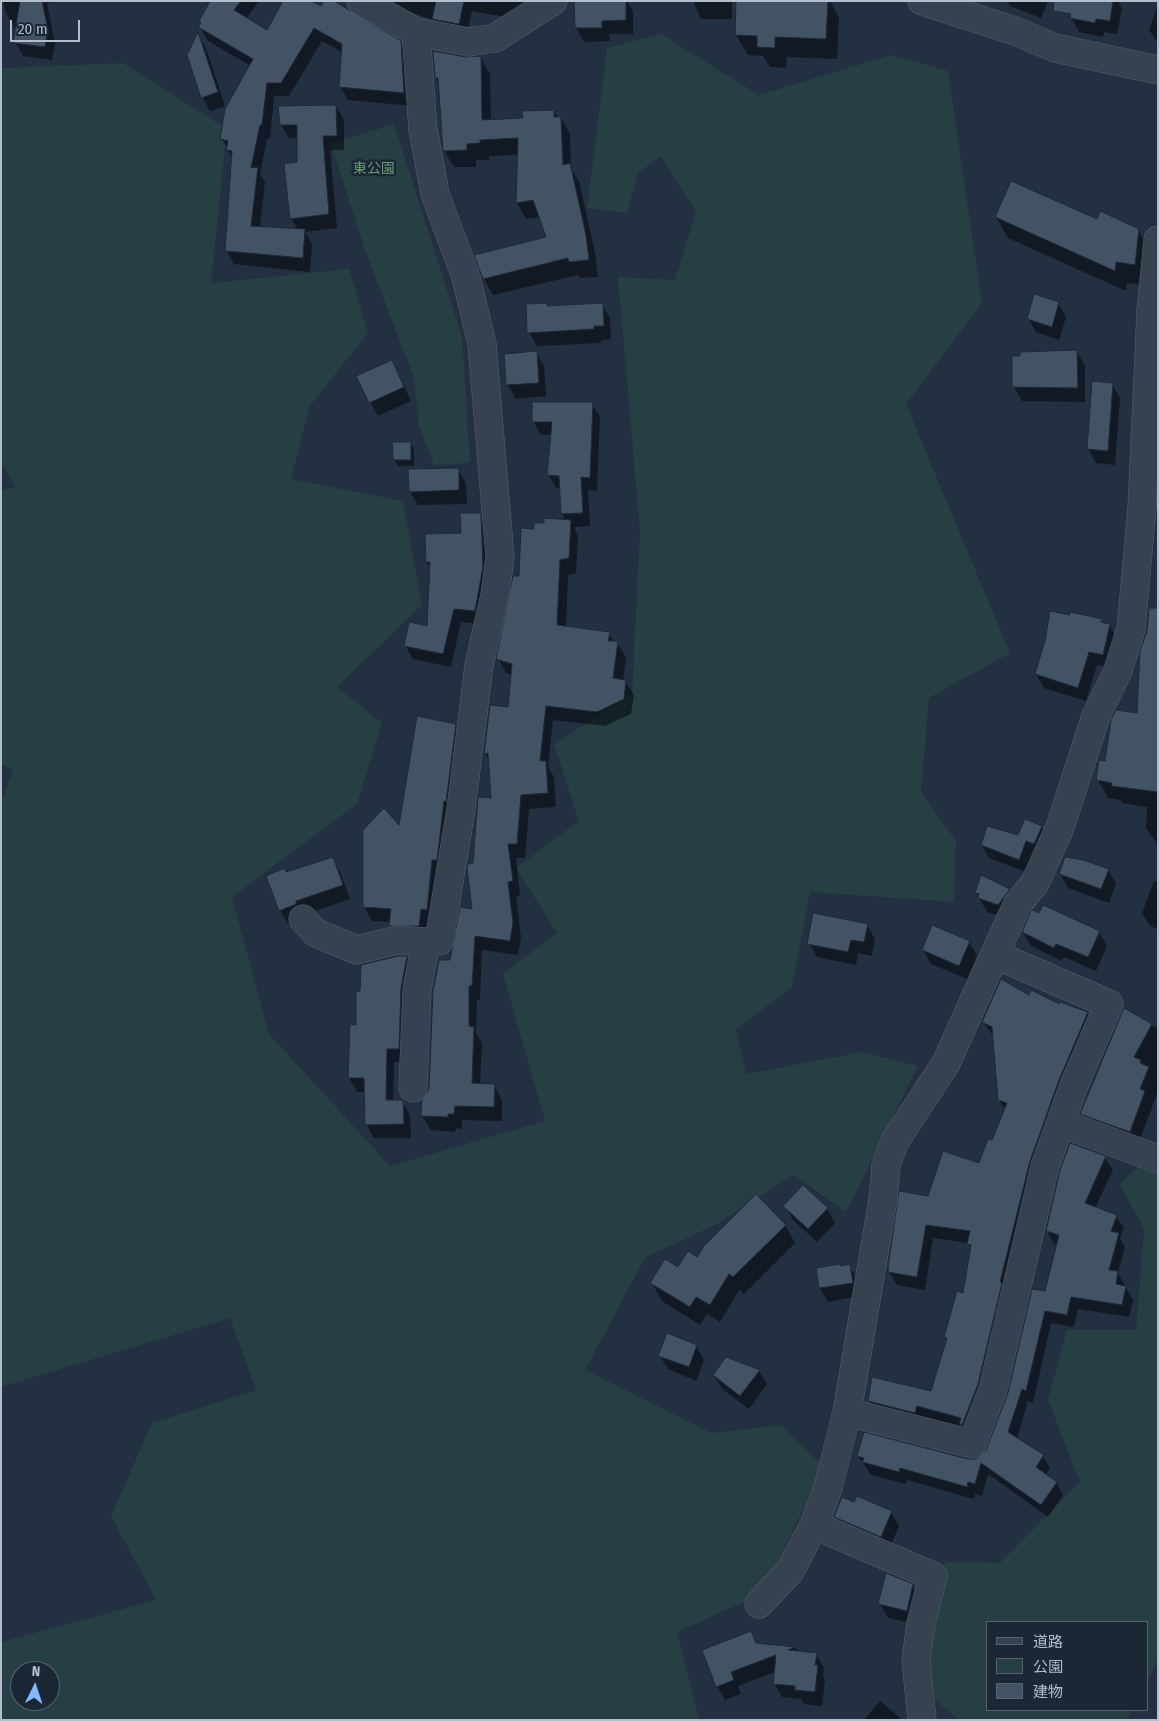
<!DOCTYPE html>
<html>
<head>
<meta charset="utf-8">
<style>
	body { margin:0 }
	#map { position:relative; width:1159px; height:1721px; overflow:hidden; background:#223041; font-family:"Fira Sans Condensed","Noto Sans JP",sans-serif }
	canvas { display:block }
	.frame { position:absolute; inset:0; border:2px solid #b3bdcb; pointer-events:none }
	.legend { position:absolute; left:986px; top:1621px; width:162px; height:90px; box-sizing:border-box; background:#1c2736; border:1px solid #586372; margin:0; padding:6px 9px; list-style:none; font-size:15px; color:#b3bdcb }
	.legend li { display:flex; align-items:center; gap:10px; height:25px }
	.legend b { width:25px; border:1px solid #586372 }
	.north { position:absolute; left:10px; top:1661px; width:50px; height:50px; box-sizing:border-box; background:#1c2736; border:1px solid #586372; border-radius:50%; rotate:4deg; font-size:14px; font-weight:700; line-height:20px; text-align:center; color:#b3bdcb }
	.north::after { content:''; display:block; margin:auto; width:18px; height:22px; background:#85b6ff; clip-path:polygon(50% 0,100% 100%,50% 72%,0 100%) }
	.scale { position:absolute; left:10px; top:20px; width:70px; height:22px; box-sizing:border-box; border:2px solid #b3bdcb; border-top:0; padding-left:6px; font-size:15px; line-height:18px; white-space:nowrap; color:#b3bdcb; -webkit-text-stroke:4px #1c2736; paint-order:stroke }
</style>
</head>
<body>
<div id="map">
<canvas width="1159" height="1721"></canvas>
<div class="frame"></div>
<ul class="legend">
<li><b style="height:6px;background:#374251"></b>道路</li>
<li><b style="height:14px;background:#253f42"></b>公園</li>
<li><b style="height:14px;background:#435366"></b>建物</li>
</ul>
<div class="north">N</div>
<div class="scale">20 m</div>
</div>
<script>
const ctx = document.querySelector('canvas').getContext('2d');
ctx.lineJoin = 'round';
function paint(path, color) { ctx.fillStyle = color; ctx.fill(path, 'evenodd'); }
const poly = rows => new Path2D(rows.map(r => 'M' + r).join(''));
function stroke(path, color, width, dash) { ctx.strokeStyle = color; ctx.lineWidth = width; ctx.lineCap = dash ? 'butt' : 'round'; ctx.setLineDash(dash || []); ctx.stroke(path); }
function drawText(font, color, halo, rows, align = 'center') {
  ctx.font = font + ' "Fira Sans Condensed","Noto Sans JP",sans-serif'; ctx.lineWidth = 5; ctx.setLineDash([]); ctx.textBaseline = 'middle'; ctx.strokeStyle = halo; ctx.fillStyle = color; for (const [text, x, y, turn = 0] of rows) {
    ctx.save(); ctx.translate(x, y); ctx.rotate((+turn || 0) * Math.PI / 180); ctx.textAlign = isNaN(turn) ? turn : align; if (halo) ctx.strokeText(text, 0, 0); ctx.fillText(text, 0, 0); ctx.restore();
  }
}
paint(poly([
	[661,34,759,95,891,55,948,71,982,303,906,404,1010,653,929,698,921,792,956,841,954,902,810,892,792,987,736,1029,746,1074,863,1052,918,1066,846,1212,793,1175,717,1224,645,1258,585,1370,711,1433,781,1425,824,1467,762,1594,677,1632,699,1720,1,1720,1,1642,156,1600,111,1516,152,1423,256,1390,230,1318,1,1387,1,803,13,769,1,764,1,490,15,487,1,463,1,68,123,63,227,129,211,283,349,269,368,333,309,407,291,479,403,501,422,605,337,687,382,723,357,804,232,897,269,1034,390,1166,545,1121,503,974,557,933,516,868,579,821,554,744,632,694,640,531,618,277,675,280,696,212,661,156,638,173,627,213,587,208,607,48],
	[20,1671,50,1671,50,1701,20,1701],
	[394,124,462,337,470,463,434,465,419,425,414,378,365,250,331,144],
	[1140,1165,1158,1172,1158,1659,1148,1679,1148,1622,988,1622,988,1710,1132,1710,1127,1720,959,1720,934,1699,911,1628,946,1562,1000,1563,1080,1482,1048,1400,1067,1330,1136,1330,1144,1229,1120,1184]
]), '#253f42');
paint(poly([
	[3,1,67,1,47,3,55,45,52,60,23,56,15,42,17,26,14,27,6,13],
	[214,1,259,1,246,19,267,31,321,8,400,42,408,57,412,106,348,100,340,86,343,53,322,41,289,96,274,96,270,139,267,139,260,174,265,182,260,227,298,230,291,218,299,163,298,138,289,138,281,125,336,106,344,120,344,150,330,150,337,228,305,232,312,244,310,272,234,264,226,250,233,160,222,139,251,66,208,41,200,27],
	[386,1,545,1,541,8,519,5,516,19,472,11,466,37,441,32,435,21,394,6],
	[575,1,627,1,633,11,633,34,609,34,610,41,584,42,576,28],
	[693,1,732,1,732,19,701,19],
	[738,1,830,1,839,18,837,59,787,57,786,68,770,67,763,56,748,55,736,35],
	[1007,1,1048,1,1041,18,1010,6],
	[1075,1,1118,1,1122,9,1117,34,1104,32,1103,37,1079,32,1071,18],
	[1158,4,1158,43,1149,30],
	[198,35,206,48,225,106,210,111,203,98,188,55],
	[480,57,490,74,491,120,524,119,554,111,558,118,561,118,570,134,571,169,579,181,595,253,598,277,580,278,578,275,493,295,484,279,476,256,548,238,540,217,526,219,517,203,518,155,489,156,489,160,476,160,476,167,454,167,444,151,440,84,436,78,466,59],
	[996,217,1097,221,1138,230,1150,251,1147,285,1127,283,1126,291,1008,238],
	[1058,303,1066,317,1059,340,1036,332,1028,318],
	[546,304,548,307,602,305,610,318,611,339,601,340,601,343,537,346,529,332],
	[1077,352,1085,366,1085,402,1022,401,1014,387,1021,357],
	[536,353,544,366,546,396,516,399,508,385],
	[392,361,411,401,378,416,370,402],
	[1112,384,1120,398,1115,465,1096,463,1088,449],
	[592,404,600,417,597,491,588,490,590,526,574,527,578,536,576,573,568,575,566,628,609,633,614,642,617,643,626,657,623,681,625,681,634,695,631,714,605,726,553,720,548,767,554,777,556,807,529,809,525,858,516,858,520,896,516,896,521,938,518,955,482,950,480,1000,477,1000,476,1033,482,1043,480,1084,494,1085,502,1100,502,1121,462,1120,462,1129,456,1128,455,1132,431,1130,422,1116,430,1090,451,961,473,910,474,864,493,799,490,762,485,753,509,708,512,675,506,673,498,658,535,530,566,521,562,514,561,488,556,488,548,474,552,435,541,435,533,421],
	[410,443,414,449,414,466,398,466,394,460],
	[458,469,466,483,467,504,418,505,410,492],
	[480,514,488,528,483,624,461,622,451,667,413,659,405,645,428,627,431,569,427,562,427,535,462,534],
	[1101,620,1103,624,1109,625,1117,639,1110,668,1097,665,1086,701,1044,688,1036,674],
	[1158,718,1158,845,1146,828,1147,807,1122,803,1120,800,1108,798,1098,780,1106,762],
	[455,725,463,739,434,923,428,922,426,939,398,939,390,926,391,922,372,921,364,907],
	[1041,827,1048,840,1042,857,1033,853,1026,872,989,858,982,845,1019,837],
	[332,858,340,872,350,899,303,915,303,918,288,924,280,910,287,873],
	[1108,870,1116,883,1109,903,1068,888,1060,874],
	[1154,881,1158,882,1158,929,1150,926,1142,913],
	[1009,890,1017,904,1007,918,987,912,976,892],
	[1040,914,1099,932,1107,946,1096,971,1064,957,1062,961,1031,946,1023,932],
	[867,925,875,939,872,956,858,953,856,965,817,957,809,943],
	[969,942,977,956,967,979,931,964,923,950],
	[407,958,415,971,406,1063,394,1062,393,1101,402,1101,410,1115,411,1138,374,1138,366,1124,365,1092,357,1092,349,1078,362,992],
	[1029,997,1060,1006,1061,1003,1088,1013,1095,1027,970,1438,878,1415,870,1401,932,1393,947,1340,945,1337,964,1295,972,1250,968,1243,933,1238,925,1290,897,1285,889,1272,929,1198,980,1164,993,1142,1005,1111,999,1099,994,1037,983,1022],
	[1124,1010,1158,1028,1158,1091,1138,1145,1090,1127,1082,1113],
	[1071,1145,1105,1158,1113,1170,1095,1208,1116,1216,1124,1228,1120,1238,1125,1247,1118,1273,1133,1300,1129,1317,1078,1309,1074,1327,1051,1323,1033,1403,1028,1401,1017,1439,1043,1456,1050,1469,1045,1475,1056,1482,1063,1495,1048,1517,988,1474,982,1496,975,1494,974,1499,907,1480,906,1484,871,1475,858,1456,977,1460,987,1451,1046,1293,1058,1245,1054,1244,1047,1231],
	[785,1206,827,1209,835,1223,817,1242,793,1220],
	[785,1225,795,1243,744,1294,739,1290,720,1322,707,1314,700,1325,662,1301,652,1283,697,1259],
	[849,1266,857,1279,860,1296,828,1302,820,1288,817,1269],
	[696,1346,704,1360,696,1381,668,1369,660,1356],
	[759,1371,767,1384,749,1409,722,1389,714,1375],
	[855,1504,891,1512,899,1526,889,1550,843,1530,835,1516],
	[912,1585,920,1599,914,1624,888,1618,880,1604],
	[751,1633,757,1644,796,1648,798,1653,816,1654,824,1668,823,1676,825,1680,822,1706,804,1704,801,1699,782,1697,774,1683,775,1672,738,1686,741,1694,725,1700,717,1686],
	[880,1701,899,1717,900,1720,864,1720]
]), '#0007');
const building = poly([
	[20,1,42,1,48,30,45,47,13,43,20,1],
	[210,1,241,1,234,10,267,30,283,1,311,1,321,6,324,1,334,1,401,41,404,93,339,87,342,44,314,28,281,83,267,83,262,125,260,125,251,168,258,167,251,226,305,229,303,258,225,251,232,151,226,150,228,141,220,139,225,109,253,59,198,27,201,22,199,21,210,1],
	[436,1,464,1,459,24,432,19,436,1],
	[574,1,626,1,626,20,602,21,602,28,575,28,574,1],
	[736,1,828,1,826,39,775,37,775,48,757,47,757,36,735,35,736,1],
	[1054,1,1113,1,1110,21,1096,19,1095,23,1070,18,1071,14,1053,11,1054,1],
	[198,32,218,92,201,98,187,55,198,32],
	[433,51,466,57,481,56,482,120,523,118,522,111,554,110,554,117,561,117,563,165,570,163,586,235,589,260,569,262,568,258,483,279,474,255,546,237,533,200,516,203,518,138,480,140,480,143,467,144,467,150,443,151,438,78,435,78,433,51],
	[336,105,337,136,323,136,329,214,290,219,284,164,297,162,297,125,280,125,278,106,336,105],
	[1011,181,1097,219,1100,211,1139,229,1135,265,1116,262,1115,271,995,217,1011,181],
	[1034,294,1059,302,1052,327,1027,319,1034,294],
	[547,303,547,306,603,303,604,326,594,326,594,329,527,333,526,304,547,303],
	[1077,350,1078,388,1012,387,1012,356,1020,356,1020,352,1077,350],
	[537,351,539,383,506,385,504,354,537,351],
	[392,360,404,387,369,403,356,376,392,360],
	[1092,381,1113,383,1108,451,1087,449,1092,381],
	[532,402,593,402,590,478,581,477,583,513,561,514,559,476,547,475,552,422,532,422,532,402],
	[392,442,411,442,411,460,393,460,392,442],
	[459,468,459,490,409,492,408,469,459,468],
	[460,513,481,513,483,566,475,611,454,609,443,654,404,646,409,622,427,626,430,562,426,562,425,534,461,533,460,513],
	[544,518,571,520,569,558,560,560,557,625,610,632,608,641,618,641,613,678,626,680,624,699,597,712,546,706,540,761,546,761,548,793,521,795,517,844,508,844,513,881,508,882,513,923,510,941,475,936,472,986,469,986,469,1026,474,1027,472,1083,495,1084,494,1107,455,1106,454,1114,448,1114,448,1117,421,1116,422,1100,429,1089,433,991,439,960,450,960,460,907,472,909,467,868,468,864,473,863,478,797,491,798,488,753,484,754,490,705,508,707,512,664,496,659,513,576,519,576,521,528,534,529,534,523,544,523,544,518],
	[1149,608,1158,608,1158,792,1111,786,1112,783,1096,780,1099,760,1105,761,1111,720,1116,710,1137,713,1140,651,1147,631,1149,608],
	[1050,611,1070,615,1070,612,1102,619,1101,622,1110,624,1103,655,1089,652,1078,688,1035,674,1045,641,1050,611],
	[417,716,456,724,446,802,444,801,437,860,432,860,427,910,421,909,419,926,389,926,391,909,363,907,363,830,384,808,399,825,417,716],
	[1025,819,1042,826,1034,844,1026,841,1019,860,981,845,987,826,1018,835,1025,819],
	[333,857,343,885,296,901,296,904,279,911,266,876,285,868,286,872,333,857],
	[1065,857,1083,860,1109,869,1101,889,1059,874,1065,857],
	[981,875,1010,889,998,905,978,898,979,894,975,893,981,875],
	[1043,905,1100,931,1088,957,1056,944,1054,948,1022,932,1030,913,1033,910,1039,913,1043,905],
	[813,913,868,924,864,942,851,940,848,952,807,944,813,913],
	[932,925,970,941,959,966,922,950,932,925],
	[398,956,407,956,401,988,399,1049,387,1049,386,1100,403,1100,404,1124,365,1125,364,1078,348,1078,350,1024,356,1025,356,991,360,991,361,965,398,956],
	[1001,979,1029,995,1031,990,1059,1004,1060,1002,1088,1012,1059,1080,1030,1161,1000,1282,1002,1283,978,1384,962,1425,959,1425,961,1418,917,1406,915,1413,868,1401,872,1377,931,1391,947,1338,944,1337,957,1291,963,1293,971,1245,967,1244,970,1231,926,1225,917,1277,888,1272,889,1260,899,1191,928,1196,943,1151,979,1163,988,1139,992,1140,1007,1103,998,1100,992,1027,982,1022,1001,979],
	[1124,1008,1152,1024,1134,1057,1141,1060,1140,1063,1149,1067,1140,1089,1145,1091,1130,1132,1080,1114,1124,1008],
	[1070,1143,1106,1156,1085,1203,1117,1215,1111,1231,1119,1233,1109,1270,1118,1271,1116,1284,1126,1286,1122,1305,1071,1297,1067,1315,1045,1311,1026,1391,1022,1389,1008,1432,1044,1455,1036,1467,1057,1482,1041,1505,981,1463,975,1484,968,1482,967,1487,900,1468,899,1472,862,1462,864,1458,857,1456,864,1432,968,1459,976,1459,986,1450,1008,1393,1032,1289,1045,1291,1059,1235,1046,1231,1060,1170,1070,1143],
	[803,1185,828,1208,808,1229,783,1206,803,1185],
	[756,1194,786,1225,733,1277,729,1274,710,1305,696,1297,690,1307,650,1283,665,1259,678,1267,688,1251,697,1257,704,1246,756,1194],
	[840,1264,841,1266,850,1264,853,1283,819,1288,816,1268,840,1264],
	[667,1333,697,1345,689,1367,658,1356,667,1333],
	[726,1357,760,1370,740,1396,713,1375,726,1357],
	[857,1496,892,1511,881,1537,834,1517,842,1497,854,1502,857,1496],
	[886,1573,913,1584,907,1611,878,1604,886,1573],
	[751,1631,756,1643,796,1647,788,1650,817,1653,815,1665,818,1665,815,1692,795,1690,795,1686,773,1684,776,1655,731,1672,734,1680,716,1687,702,1650,751,1631]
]);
paint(building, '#435366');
stroke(building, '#1e2938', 1);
const minor = poly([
	[361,1,416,32,469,42,495,38,553,1],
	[922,1,1015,31,1055,48,1158,70],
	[303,919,316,933,357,950,397,940,426,942],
	[413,1088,417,989,426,942,439,941,461,809,479,665,495,595,500,557,482,344,466,277,435,194,423,129,416,32],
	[1061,1123,1158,1159],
	[847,1412,972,1444,993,1389,1045,1166,1074,1085,1109,1004,996,955],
	[814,1525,933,1576,921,1623,916,1661,922,1720],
	[759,1604,790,1571,814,1525,828,1488,847,1412,883,1200,886,1165,895,1141,946,1063,1017,905,1035,883,1060,827,1096,716,1117,673,1131,629,1142,508,1151,311,1158,240]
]);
stroke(minor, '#55606e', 29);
stroke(minor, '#374251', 28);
drawText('14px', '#689e74', '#1c2736', [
	["東公園",374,169]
]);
</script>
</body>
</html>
